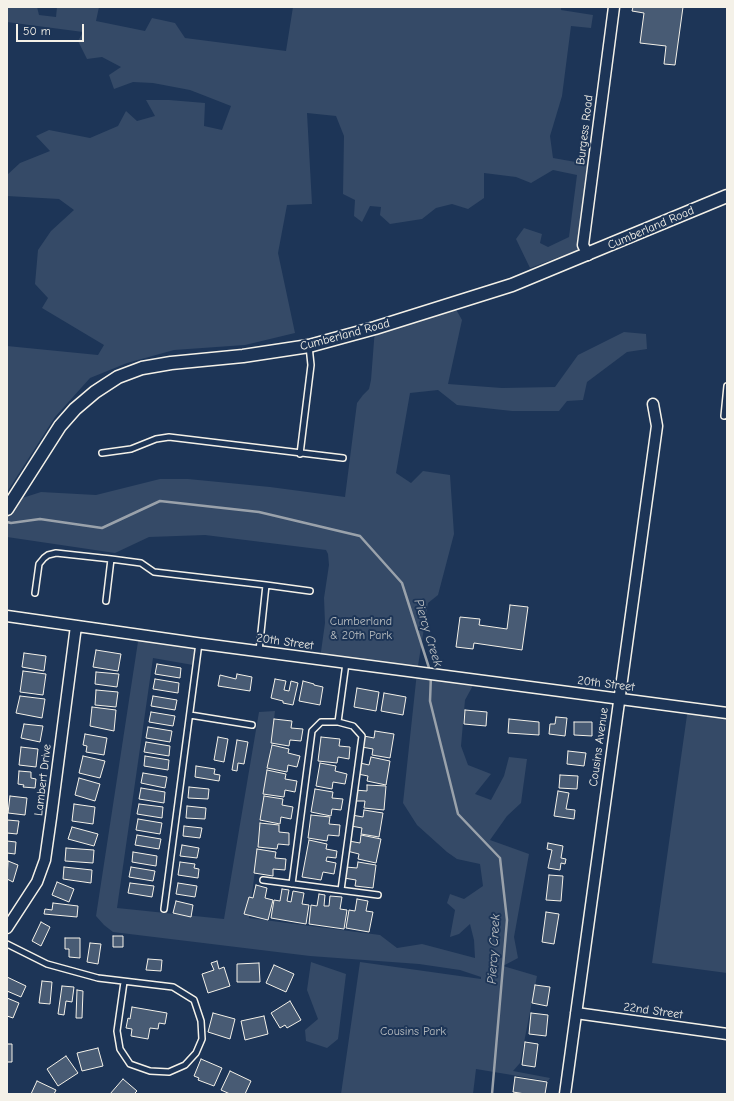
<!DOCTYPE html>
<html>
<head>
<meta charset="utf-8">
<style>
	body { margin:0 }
	#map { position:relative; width:734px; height:1101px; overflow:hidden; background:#1d3557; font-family:"Comic Neue",sans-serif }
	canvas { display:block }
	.frame { position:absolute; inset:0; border:8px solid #f4f1e8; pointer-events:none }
	.scale { position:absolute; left:16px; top:24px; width:68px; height:18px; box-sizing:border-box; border:2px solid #f4f1e8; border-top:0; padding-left:5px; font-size:12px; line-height:14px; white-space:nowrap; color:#f4f1e8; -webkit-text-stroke:3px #1d3557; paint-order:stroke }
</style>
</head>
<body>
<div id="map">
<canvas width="734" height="1101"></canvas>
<div class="frame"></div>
<div class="scale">50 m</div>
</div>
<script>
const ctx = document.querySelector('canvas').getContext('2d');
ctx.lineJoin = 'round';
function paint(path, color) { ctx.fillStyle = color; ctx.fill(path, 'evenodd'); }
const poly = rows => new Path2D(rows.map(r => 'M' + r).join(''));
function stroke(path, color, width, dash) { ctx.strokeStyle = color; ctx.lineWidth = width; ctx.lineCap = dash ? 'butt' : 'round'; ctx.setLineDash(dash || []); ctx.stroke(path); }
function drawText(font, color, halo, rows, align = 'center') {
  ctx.font = font + ' "Comic Neue",sans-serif'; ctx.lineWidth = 4; ctx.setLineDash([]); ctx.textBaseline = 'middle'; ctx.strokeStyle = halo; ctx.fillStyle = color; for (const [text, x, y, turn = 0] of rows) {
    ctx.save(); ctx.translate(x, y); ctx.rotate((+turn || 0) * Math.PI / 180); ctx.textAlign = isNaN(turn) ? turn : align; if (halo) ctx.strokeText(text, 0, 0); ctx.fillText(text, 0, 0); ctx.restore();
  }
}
paint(poly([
	[7,7,37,7,39,15,56,17,57,7,99,7,96,21,145,31,152,18,175,23,185,38,286,51,293,7,561,7,561,10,593,15,591,28,571,26,562,96,550,136,553,158,587,164,578,250,530,268,516,239,524,228,542,234,540,243,548,247,569,237,577,175,553,170,531,183,516,177,484,173,484,198,468,209,452,204,436,208,422,219,390,224,380,215,381,207,370,206,362,222,354,216,355,200,343,194,344,136,336,116,307,113,312,204,287,205,278,253,295,333,245,345,174,350,127,363,90,378,55,417,7,492,7,471,8,471,7,469,7,346,98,355,104,345,42,308,48,298,35,284,38,250,51,231,74,210,59,199,7,196,7,175,20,163,50,151,36,136,49,130,90,138,118,126,126,111,137,121,155,116,146,100,169,100,205,103,204,126,222,130,231,106,190,90,153,83,133,82,114,89,109,75,121,67,102,57,87,59,78,41,83,32,7,22],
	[453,304,462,320,448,384,502,388,555,387,578,355,624,332,646,334,647,349,627,352,587,382,583,400,567,401,559,411,512,411,457,405,438,390,410,393,396,473,411,483,423,471,450,475,454,534,438,595,428,603,417,672,476,680,465,700,461,746,468,765,491,774,475,794,491,800,504,776,509,757,527,759,521,803,507,816,490,840,529,854,514,937,518,958,503,966,537,976,520,1063,513,1071,550,1078,548,1081,476,1069,473,1094,341,1094,360,962,481,979,481,977,460,970,419,964,310,956,113,932,104,925,96,916,139,635,196,643,193,665,153,658,117,908,224,919,259,712,275,711,249,918,380,935,397,948,422,944,475,958,474,940,470,924,459,934,450,937,455,910,447,903,450,894,464,899,483,886,480,864,457,859,447,852,417,825,403,803,417,672,320,659,325,623,324,598,329,565,328,554,326,550,205,535,149,537,115,553,7,537,7,509,13,501,41,492,96,495,160,479,188,479,270,487,345,497,357,403,363,395,369,389,371,380,375,328],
	[688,708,727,713,727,973,652,963],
	[311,962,346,974,338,1039,327,1048,306,1041,305,1030,318,1019,307,990]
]), '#354a67');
stroke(poly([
	[7,522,11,523,40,519,102,528,160,501,259,512,360,536,402,583,430,671],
	[431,675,430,701,458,814,500,858,507,920,492,1094]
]), '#9aa2ab', 2.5);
const building = poly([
	[633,7,683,7,675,65,664,64,666,46,640,43,644,13,632,11,633,7],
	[510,605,528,607,522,650,474,643,473,649,456,647,460,617,480,619,479,625,507,629,510,605],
	[96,650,121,654,118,671,93,667,96,650],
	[24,653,46,656,44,671,22,667,24,653],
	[157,664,181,668,180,678,155,674,157,664],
	[23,671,46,674,43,695,20,692,23,671],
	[96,672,119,674,117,687,95,684,96,672],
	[237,674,252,677,250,691,218,686,220,675,236,679,237,674],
	[155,679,179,683,178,693,153,689,155,679],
	[275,679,286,681,284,690,289,691,291,681,298,683,293,705,283,703,283,701,271,698,275,679],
	[303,681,314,684,314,685,323,687,320,705,299,701,303,681],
	[357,688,379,692,376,711,354,707,357,688],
	[96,690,118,692,116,707,95,705,96,690],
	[384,693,406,697,403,715,381,711,384,693],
	[20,696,45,699,42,718,16,713,20,696],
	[153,696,177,700,175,710,151,706,153,696],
	[92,707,116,710,114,731,90,726,92,707],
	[465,710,487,712,486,726,464,724,465,710],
	[151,712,175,716,173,726,149,722,151,712],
	[556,717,567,718,565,736,549,734,550,724,555,724,556,717],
	[274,719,292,721,291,728,303,729,301,741,290,740,289,746,271,743,274,719],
	[509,719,539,722,539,735,508,733,509,719],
	[574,722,592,722,592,736,574,735,574,722],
	[24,724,43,726,40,742,21,738,24,724],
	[148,727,172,731,170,742,146,738,148,727],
	[375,731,394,734,390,758,372,755,373,749,362,747,364,736,374,738,375,731],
	[85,734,107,738,104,755,86,752,87,746,83,745,85,734],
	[218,737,228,739,224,762,214,760,218,737],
	[321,737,340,739,339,746,350,747,349,759,338,757,337,763,318,761,321,737],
	[237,740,248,742,244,764,238,763,237,771,232,770,237,740],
	[146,742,170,746,169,756,144,752,146,742],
	[272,745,289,749,288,753,300,756,297,767,288,765,287,772,267,768,272,745],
	[21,747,38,749,36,767,19,765,21,747],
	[568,751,586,753,584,766,567,764,568,751],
	[83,756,105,761,100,778,79,773,83,756],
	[145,756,169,760,168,770,144,766,145,756],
	[371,757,390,761,386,785,367,781,368,776,358,774,360,763,369,765,371,757],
	[320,763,336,766,335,771,347,774,345,784,333,782,332,789,316,786,320,763],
	[196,766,215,769,214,774,220,775,219,781,195,777,196,766],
	[267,770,286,774,285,779,297,781,295,792,285,790,284,797,263,794,267,770],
	[19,771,31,772,31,778,36,779,35,788,23,787,24,785,18,784,19,771],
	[143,773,167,777,165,788,141,783,143,773],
	[560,775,578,776,577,789,559,788,560,775],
	[79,778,100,784,95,801,75,795,79,778],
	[367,785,386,786,384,810,364,808,365,801,354,801,355,790,367,791,367,785],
	[189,787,209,789,208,799,188,798,189,787],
	[141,788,165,792,164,803,139,799,141,788],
	[315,789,333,792,332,798,343,799,341,810,332,809,331,816,311,812,315,789],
	[558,791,569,793,566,809,575,810,574,819,554,816,558,791],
	[10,796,27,798,25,815,8,813,10,796],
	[264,796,283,799,282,805,293,807,291,819,281,817,280,824,260,820,264,796],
	[74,804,95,807,93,824,72,821,74,804],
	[139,804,163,807,162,818,137,814,139,804],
	[187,806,206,808,205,819,186,818,187,806],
	[364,810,383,813,379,837,361,834,362,828,351,826,352,815,363,817,364,810],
	[311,815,330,817,329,824,340,825,339,836,328,835,327,841,308,838,311,815],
	[138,819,162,823,160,834,136,830,138,819],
	[7,820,19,821,17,834,7,833,7,820],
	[260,823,279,825,279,832,289,833,289,845,278,844,277,849,258,847,260,823],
	[184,826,202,828,200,838,183,836,184,826],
	[72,827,98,834,94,846,68,839,72,827],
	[137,835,161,839,159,849,135,845,137,835],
	[361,835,381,839,376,863,358,859,359,854,347,851,349,841,360,843,361,835],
	[309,840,327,844,326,849,337,851,336,858,327,857,326,861,336,863,334,874,323,872,321,880,302,877,309,840],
	[7,841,16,842,15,854,7,853,7,841],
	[548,843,563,846,561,858,566,859,565,864,561,863,560,870,548,868,552,850,547,849,548,843],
	[182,845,199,848,197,858,180,856,182,845],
	[66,848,94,850,93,863,65,861,66,848],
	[257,849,276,852,275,858,286,859,285,870,273,869,273,876,254,873,257,849],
	[133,852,157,856,156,866,132,862,133,852],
	[8,861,18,865,13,882,7,879,8,861],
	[180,862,195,864,194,868,199,869,198,878,178,875,180,862],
	[358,862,376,865,373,888,355,886,356,880,344,878,346,867,357,868,358,862],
	[64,867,92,870,91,883,63,879,64,867],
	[131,867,155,871,153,881,129,877,131,867],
	[549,875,563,876,561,901,546,900,549,875],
	[57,882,74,889,69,902,52,895,57,882],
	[130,883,154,886,152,897,128,893,130,883],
	[178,883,197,886,195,897,176,894,178,883],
	[256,885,267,888,265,898,273,900,268,920,244,914,249,897,253,898,256,885],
	[282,889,289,890,287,901,291,902,293,891,304,893,302,904,309,905,306,924,271,918,274,900,280,901,282,889],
	[319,894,325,895,324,906,329,906,330,896,342,897,340,909,347,910,344,929,309,924,311,905,317,906,319,894],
	[357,899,368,901,366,911,373,912,369,932,346,928,349,910,355,911,357,899],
	[176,901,193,905,191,917,173,913,176,901],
	[53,903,78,906,77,917,44,914,45,909,52,910,53,903],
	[546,912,559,914,554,944,542,942,546,912],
	[41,922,50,927,41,946,32,941,41,922],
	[113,936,123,936,123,947,113,947,113,936],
	[65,938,80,938,80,958,69,957,69,949,65,949,65,938],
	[90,943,101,944,98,964,87,962,90,943],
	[148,959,162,960,161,971,146,970,148,959],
	[217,961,219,969,224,967,230,986,208,993,202,974,214,970,211,963,217,961],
	[259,963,260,982,237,982,237,964,259,963],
	[274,965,294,974,286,992,266,983,274,965],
	[7,977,26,986,21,997,7,991,7,977],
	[42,981,52,982,50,1004,39,1003,42,981],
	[535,985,550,987,547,1006,532,1003,535,985],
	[62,986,74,987,72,1002,66,1001,64,1015,58,1014,62,986],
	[77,990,83,991,82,1018,76,1018,77,990],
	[7,998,19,1003,13,1018,7,1016,7,998],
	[290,1001,301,1020,287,1028,285,1025,280,1028,271,1013,290,1001],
	[132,1007,167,1013,165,1024,159,1023,158,1029,150,1028,148,1039,131,1036,132,1029,126,1028,128,1018,130,1019,132,1007],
	[213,1013,235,1019,230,1039,208,1032,213,1013],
	[531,1013,548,1015,546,1036,529,1034,531,1013],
	[264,1016,268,1034,245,1040,241,1021,264,1016],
	[525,1042,538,1044,535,1067,522,1065,525,1042],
	[7,1044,12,1044,12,1062,7,1062,7,1044],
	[98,1048,103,1066,82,1071,77,1053,98,1048],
	[66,1056,78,1073,58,1086,47,1069,66,1056],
	[201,1059,222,1068,214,1086,198,1080,199,1078,194,1076,201,1059],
	[230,1071,251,1081,245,1094,230,1094,221,1090,230,1071],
	[515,1077,547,1082,545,1094,525,1094,513,1092,515,1077],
	[123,1079,137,1091,134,1094,110,1094,123,1079],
	[37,1081,56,1090,54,1094,31,1094,37,1081]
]);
paint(building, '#485b74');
stroke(building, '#f4f1e8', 1);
const service = poly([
	[724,416,727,386],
	[102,453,131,449,156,439,169,437,343,458],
	[300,454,311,365,309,346],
	[35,593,39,564,44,558,48,555,56,553,111,559],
	[106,601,111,559,141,563,154,572,266,585],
	[259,651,266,585,310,591],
	[190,715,252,725],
	[338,722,346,663],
	[263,880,378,895],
	[292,884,312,731,321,722,338,722,353,726,362,736,341,890],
	[164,909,199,643],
	[7,944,47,964,98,978,173,987,194,1000,201,1021,202,1039,196,1053,185,1065,169,1072,150,1071,130,1064,120,1049,117,1031,124,982]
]);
const minor = poly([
	[588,255,583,245,614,7],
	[7,616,196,643,727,713],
	[7,928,37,882,45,860,51,818,76,626],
	[576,1013,727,1034],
	[565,1094,657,426,653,404]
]);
const tertiary = poly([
	[7,509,60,426,75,409,95,392,118,377,142,368,171,363,243,356,309,346,375,328,512,285,727,196]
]);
stroke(service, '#f4f1e8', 8);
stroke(minor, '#f4f1e8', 13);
stroke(tertiary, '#f4f1e8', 15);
stroke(service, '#1d3557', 5);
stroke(minor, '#1d3557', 10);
stroke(tertiary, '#1d3557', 12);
drawText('12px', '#f4f1e8', '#1d3557', [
	["Burgess Road",585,130,-83],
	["Cumberland Road",651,228,-23],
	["Cumberland Road",345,335,-15],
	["20th Street",285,642,8],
	["20th Street",606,684,7],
	["Cousins Avenue",599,747,-82],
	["Lambert Drive",43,780,-83],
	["22nd Street",653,1011,8]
]);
drawText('12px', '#bbbfc1', '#1d3557', [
	["Cumberland",361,622],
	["& 20th Park",361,636],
	["Cousins Park",413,1032]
]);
drawText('italic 13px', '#c0c3c4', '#1d3557', [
	["Piercy Creek",428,633,73],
	["Piercy Creek",494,949,-87]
]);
</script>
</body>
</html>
